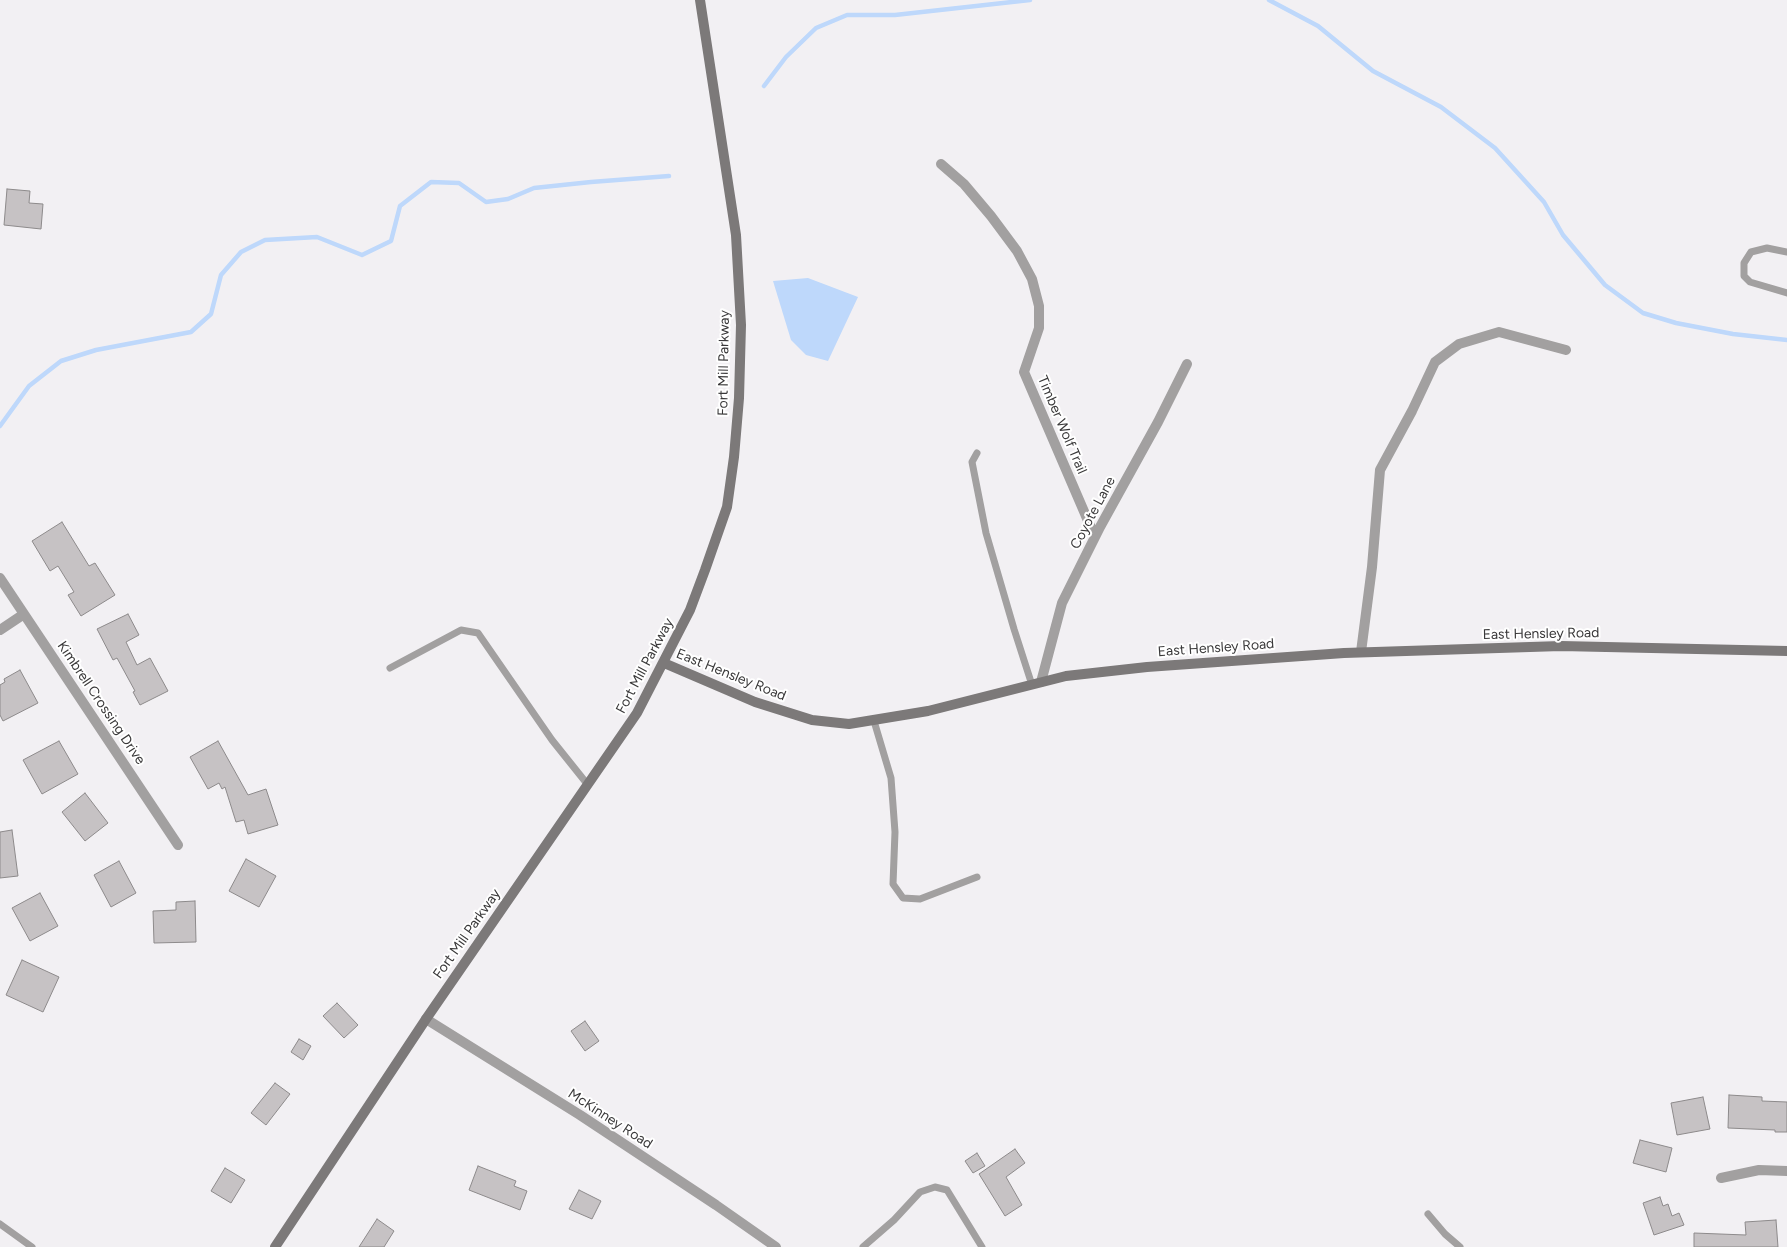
<!DOCTYPE html>
<html>
<head>
<meta charset="utf-8">
<style>
	body { margin:0 }
	canvas { display:block; background:#f2f0f3 }
</style>
</head>
<body>
<canvas width="1787" height="1247"></canvas>
<script>
const ctx = document.querySelector('canvas').getContext('2d');
ctx.lineJoin = 'round';
function paint(path, color) { ctx.fillStyle = color; ctx.fill(path, 'evenodd'); }
const poly = rows => new Path2D(rows.map(r => 'M' + r).join(''));
function stroke(path, color, width, dash) { ctx.strokeStyle = color; ctx.lineWidth = width; ctx.lineCap = dash ? 'butt' : 'round'; ctx.setLineDash(dash || []); ctx.stroke(path); }
function drawText(font, color, halo, rows, align = 'center') {
  ctx.font = font + ' Figtree,sans-serif'; ctx.lineWidth = 4; ctx.setLineDash([]); ctx.textBaseline = 'middle'; ctx.strokeStyle = halo; ctx.fillStyle = color; for (const [text, x, y, turn = 0] of rows) {
    ctx.save(); ctx.translate(x, y); ctx.rotate((+turn || 0) * Math.PI / 180); ctx.textAlign = isNaN(turn) ? turn : align; if (halo) ctx.strokeText(text, 0, 0); ctx.fillText(text, 0, 0); ctx.restore();
  }
}
paint(poly([
	[808,278,858,297,828,361,806,355,791,340,773,281]
]), '#bed8fb');
stroke(poly([
	[1269,0,1318,26,1373,71,1441,107,1495,148,1544,202,1563,235,1605,285,1643,313,1676,323,1733,334,1787,340],
	[764,86,786,57,816,28,847,15,895,15,1030,0],
	[0,426,29,386,61,361,96,350,191,332,211,314,221,275,241,252,265,240,317,237,362,255,391,241,400,206,431,182,459,183,486,202,508,199,534,188,591,182,669,176]
]), '#bed8fb', 4.5);
const building = poly([
	[7,189,30,191,29,203,43,204,41,229,4,225,7,189],
	[62,522,89,566,95,563,115,595,81,616,68,595,74,592,58,566,50,571,32,541,62,522],
	[128,614,139,635,126,642,137,665,150,658,168,691,140,705,133,692,135,691,117,658,113,660,97,629,128,614],
	[20,670,38,703,3,721,0,715,0,685,5,682,4,679,20,670],
	[59,741,78,774,42,794,23,760,59,741],
	[218,741,248,795,266,789,278,825,248,834,244,820,236,822,225,787,222,789,219,783,208,789,190,757,218,741],
	[85,793,108,823,85,841,62,812,85,793],
	[12,830,18,876,0,878,0,832,12,830],
	[246,859,276,876,259,907,229,891,246,859],
	[119,861,136,893,111,907,94,875,119,861],
	[40,893,58,926,30,941,12,908,40,893],
	[195,901,196,942,154,943,153,911,176,910,176,902,195,901],
	[22,960,59,977,43,1012,6,995,22,960],
	[337,1003,358,1025,344,1038,323,1016,337,1003],
	[585,1021,599,1041,585,1051,571,1031,585,1021],
	[299,1039,311,1046,303,1060,291,1052,299,1039],
	[275,1083,290,1094,266,1125,251,1113,275,1083],
	[1729,1095,1762,1097,1762,1101,1787,1102,1787,1132,1775,1132,1775,1130,1728,1128,1729,1095],
	[1703,1097,1710,1129,1677,1135,1671,1103,1703,1097],
	[1640,1140,1672,1148,1666,1172,1633,1163,1640,1140],
	[1015,1149,1025,1163,1006,1177,1022,1205,1005,1216,979,1174,1015,1149],
	[977,1153,985,1166,973,1173,965,1161,977,1153],
	[478,1166,516,1181,514,1186,527,1191,520,1210,469,1190,478,1166],
	[225,1168,245,1180,231,1203,211,1191,225,1168],
	[579,1190,601,1201,592,1219,569,1209,579,1190],
	[1660,1197,1663,1206,1668,1204,1672,1216,1679,1213,1684,1225,1654,1235,1643,1203,1660,1197],
	[377,1219,394,1231,384,1247,359,1247,377,1219],
	[1776,1220,1778,1247,1694,1247,1694,1233,1746,1235,1745,1222,1776,1220]
]);
paint(building, '#c6c2c4');
stroke(building, '#8d8a8b', 1);
stroke(poly([
	[1787,252,1767,248,1751,252,1744,263,1744,276,1750,282,1787,293],
	[977,453,972,462,986,533,1014,629,1032,685],
	[390,668,461,630,478,633,552,740,588,785],
	[874,721,891,778,895,832,893,884,903,898,920,899,977,877],
	[1428,1214,1445,1234,1460,1247],
	[0,1224,32,1247],
	[863,1247,894,1220,920,1192,935,1187,947,1190,982,1247]
]), '#a2a0a0', 7);
stroke(poly([
	[941,164,964,184,991,216,1017,251,1032,279,1039,306,1039,328,1024,372,1095,537],
	[0,578,178,845],
	[0,630,24,614],
	[1361,652,1372,567,1380,470,1412,411,1435,362,1459,344,1499,332,1566,350],
	[1041,682,1062,603,1100,527,1158,422,1187,364],
	[426,1019,580,1115,716,1205,776,1247],
	[1721,1178,1759,1170,1787,1171]
]), '#a2a0a0', 10);
stroke(poly([
	[664,663,755,702,812,720,849,724,928,711,1066,676,1147,667,1344,653,1561,646,1787,651],
	[275,1247,426,1019,637,713,690,610,705,570,727,507,734,457,739,398,741,325,736,235,700,0]
]), '#7c7979', 10);
drawText('14px', '#393839', '#fff', [
	["Fort Mill Parkway",724,363,-89],
	["Timber Wolf Trail",1062,425,67],
	["Coyote Lane",1093,513,-62],
	["East Hensley Road",1541,634,-1],
	["East Hensley Road",1216,648,-4],
	["Fort Mill Parkway",645,666,-62],
	["East Hensley Road",731,675,22],
	["Kimbrell Crossing Drive",101,703,56],
	["Fort Mill Parkway",467,934,-55],
	["McKinney Road",610,1119,33]
]);
</script>
</body>
</html>
